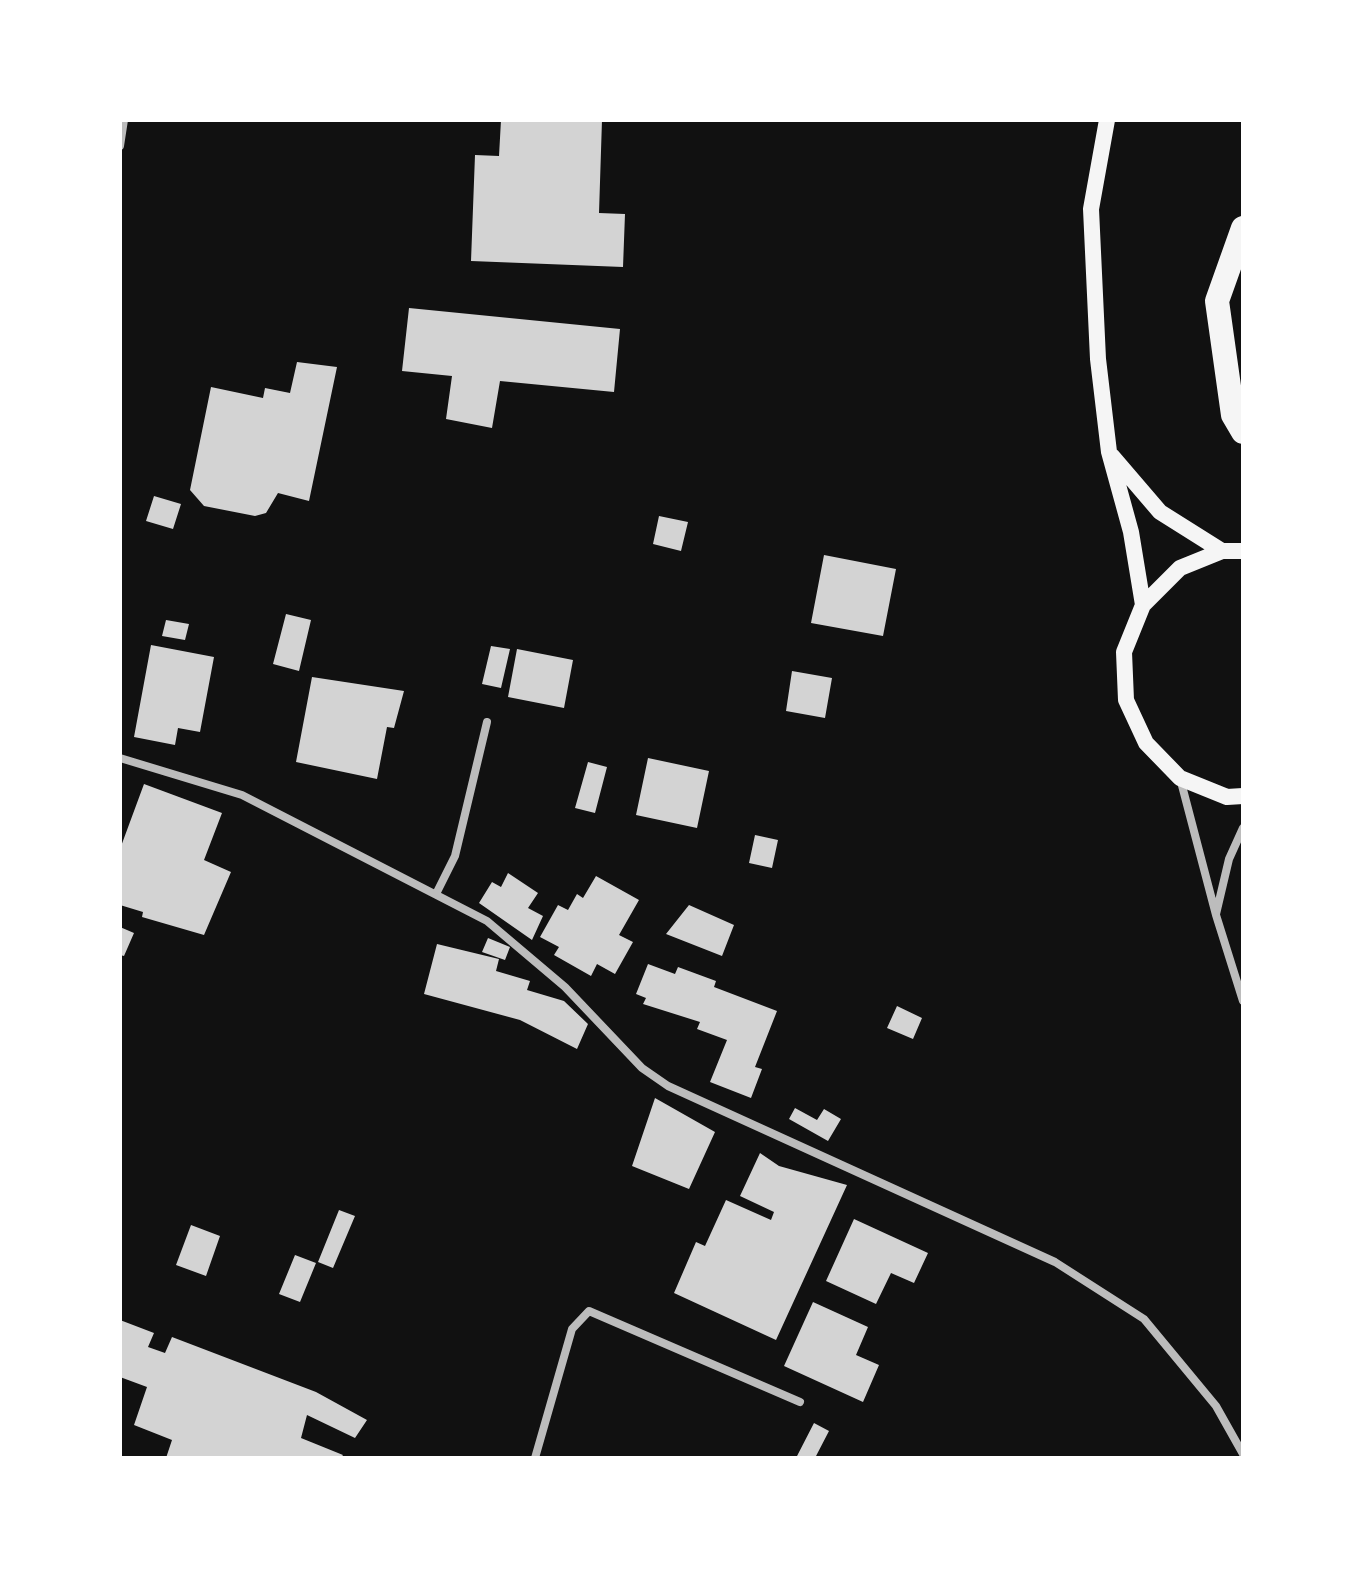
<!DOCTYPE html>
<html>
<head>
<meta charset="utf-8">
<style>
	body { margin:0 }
	#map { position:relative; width:1363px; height:1578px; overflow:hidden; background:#111; font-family:Roboto,sans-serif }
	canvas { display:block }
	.frame { position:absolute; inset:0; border:122px solid #fff; pointer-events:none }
</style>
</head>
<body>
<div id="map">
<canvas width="1363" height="1578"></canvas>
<div class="frame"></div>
</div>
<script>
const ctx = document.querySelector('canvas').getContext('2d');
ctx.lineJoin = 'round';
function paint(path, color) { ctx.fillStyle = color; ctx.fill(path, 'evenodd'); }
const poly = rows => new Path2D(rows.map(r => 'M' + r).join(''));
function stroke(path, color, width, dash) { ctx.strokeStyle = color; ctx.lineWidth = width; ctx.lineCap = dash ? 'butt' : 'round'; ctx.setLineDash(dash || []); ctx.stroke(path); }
paint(poly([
	[501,120,602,120,599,213,625,214,623,267,471,261,475,155,499,156],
	[409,308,620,329,614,392,500,381,492,428,446,419,452,376,402,371],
	[297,362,337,367,309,501,278,493,266,513,255,516,204,506,190,490,211,387,263,398,265,388,290,393],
	[154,496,181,504,173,529,146,521],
	[659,516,688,522,681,551,653,544],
	[824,555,896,569,883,636,811,623],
	[286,614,311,620,299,671,273,664],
	[166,620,189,624,185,640,162,636],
	[151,645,214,657,200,732,178,728,175,745,134,737],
	[491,646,510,649,501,688,482,684],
	[517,649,573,660,564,708,508,697],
	[792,671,832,678,825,718,786,711],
	[312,677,404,691,394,728,387,727,377,779,296,762],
	[648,758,709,771,697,828,636,815],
	[588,762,607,767,595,813,575,808],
	[144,784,222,813,204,860,231,872,204,935,142,917,143,912,120,905,120,849],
	[755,835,778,840,772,868,749,863],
	[508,873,538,893,528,908,543,916,532,940,479,903,492,882,501,887],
	[596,876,639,900,619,935,633,942,615,974,597,964,591,976,554,955,559,947,540,937,558,905,568,910,577,894,583,898],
	[689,905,734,925,722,956,666,934],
	[120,927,134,933,124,956,120,955],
	[488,938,510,947,505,960,482,952],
	[437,944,499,959,496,971,530,981,527,990,564,1001,588,1024,577,1049,520,1020,424,994],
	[648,964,675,974,678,967,716,981,714,987,777,1011,755,1067,762,1069,751,1098,710,1082,727,1040,697,1029,700,1022,643,1004,646,998,636,994],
	[897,1006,922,1018,913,1039,887,1028],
	[655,1098,715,1132,689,1189,632,1166],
	[795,1108,817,1120,824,1109,841,1119,828,1141,789,1119],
	[760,1153,779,1166,847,1185,776,1340,674,1293,696,1242,705,1246,726,1200,771,1220,774,1212,740,1196],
	[339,1210,355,1216,333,1268,318,1262],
	[854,1219,928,1253,914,1283,891,1273,876,1304,826,1281],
	[191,1225,220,1236,206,1276,176,1265],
	[295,1255,316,1263,300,1302,279,1294],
	[813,1302,868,1327,856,1355,879,1365,863,1402,784,1366],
	[120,1320,154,1333,148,1347,165,1353,172,1337,316,1392,367,1420,355,1438,307,1415,301,1438,343,1455,341,1458,166,1458,172,1440,134,1425,147,1387,120,1377],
	[814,1423,829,1431,815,1458,796,1458]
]), '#d3d3d3');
stroke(poly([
	[120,146,124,120],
	[120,758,242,795,487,921,565,987,642,1068,668,1086,1055,1262,1144,1319,1216,1406,1243,1454],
	[1180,778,1216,915,1243,1001],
	[436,894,455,856,487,722],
	[1216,914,1229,859,1243,828],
	[535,1458,572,1329,589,1311,800,1402]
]), '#bcbcbc', 8);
stroke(poly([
	[1107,120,1091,209,1098,359,1109,452,1131,532,1143,605],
	[1112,456,1160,512,1222,551],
	[1243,551,1222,551,1180,568,1143,605,1124,652,1126,700,1146,743,1180,778,1227,797,1243,796]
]), '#f5f5f5', 16);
stroke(poly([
	[1243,228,1217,301,1233,415,1243,432]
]), '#f5f5f5', 24);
</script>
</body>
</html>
